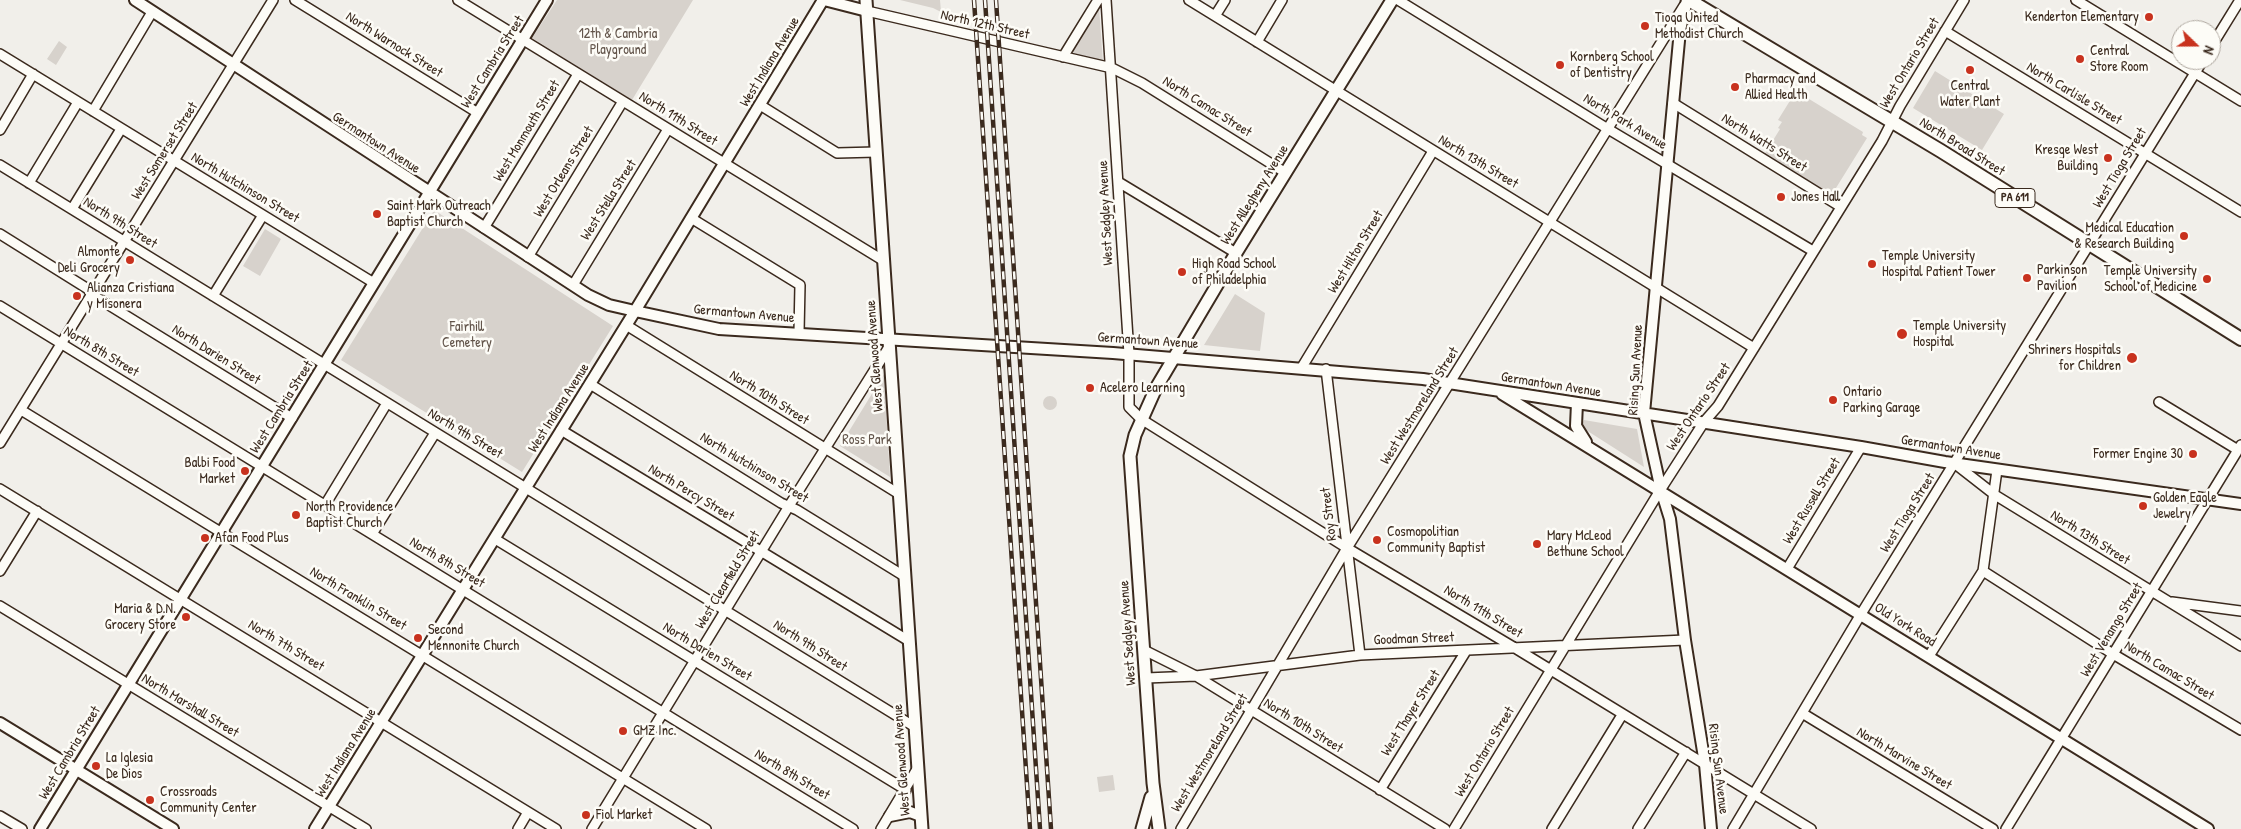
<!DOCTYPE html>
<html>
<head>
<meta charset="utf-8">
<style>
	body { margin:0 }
	#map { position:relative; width:2241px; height:829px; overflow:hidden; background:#f1efea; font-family:"Patrick Hand",sans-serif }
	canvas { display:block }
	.north { position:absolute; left:2171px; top:20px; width:50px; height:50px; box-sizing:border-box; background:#fdfcf7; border:1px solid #afa8a0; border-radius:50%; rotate:112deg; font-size:14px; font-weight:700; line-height:20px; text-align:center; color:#3b2a1e }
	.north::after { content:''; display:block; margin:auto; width:18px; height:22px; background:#c8321e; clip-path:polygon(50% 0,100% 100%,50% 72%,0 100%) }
</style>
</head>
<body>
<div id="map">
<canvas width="2241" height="829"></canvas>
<div class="north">N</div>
</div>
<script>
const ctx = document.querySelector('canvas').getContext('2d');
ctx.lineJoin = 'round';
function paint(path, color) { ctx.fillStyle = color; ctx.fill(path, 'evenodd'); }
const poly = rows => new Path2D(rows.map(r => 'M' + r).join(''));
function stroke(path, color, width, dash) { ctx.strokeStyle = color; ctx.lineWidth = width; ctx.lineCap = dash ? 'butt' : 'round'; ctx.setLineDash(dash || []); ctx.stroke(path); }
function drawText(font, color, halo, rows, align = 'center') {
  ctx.font = font + ' "Patrick Hand",sans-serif'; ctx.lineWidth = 5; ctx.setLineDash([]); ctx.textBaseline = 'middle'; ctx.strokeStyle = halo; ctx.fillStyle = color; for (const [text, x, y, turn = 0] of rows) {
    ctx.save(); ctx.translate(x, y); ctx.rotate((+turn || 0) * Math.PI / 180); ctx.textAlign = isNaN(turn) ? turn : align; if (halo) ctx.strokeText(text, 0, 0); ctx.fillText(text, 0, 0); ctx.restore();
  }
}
paint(poly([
	[557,0,693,0,632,100,532,38],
	[900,0,940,0,941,12,933,8],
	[1099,7,1103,63,1068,56],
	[59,41,67,47,56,65,47,59],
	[1935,71,2004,114,1982,150,1913,108],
	[1796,91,1863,132,1862,135,1867,138,1831,196,1764,155,1780,129,1778,128,1782,122,1778,120],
	[434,210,613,326,522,472,341,360],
	[265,229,281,239,260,276,243,266],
	[1235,294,1265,313,1260,351,1204,345],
	[884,374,890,477,840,446],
	'1043 403a7 7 0 1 1 14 0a7 7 0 1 1-14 0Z',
	[1584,420,1637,429,1644,467,1586,430,1582,424],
	[1113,775,1115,790,1099,792,1097,777]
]), '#d7d2cc');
const minor = poly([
	[295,0,478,113],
	[458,0,884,261],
	[1106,0,1129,354,1129,407,1141,419,1347,548,1515,648,1811,829],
	[1189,0,1754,348],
	[1398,0,1608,129,1813,251],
	[2076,0,2241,101],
	[867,11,1112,68,1142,83,1286,173],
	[1215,16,1225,0],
	[1945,31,2241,212],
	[1257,42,1282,0],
	[2211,47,2240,0],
	[0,54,374,283],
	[1063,57,1098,0],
	[1673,103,1841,207],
	[760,105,837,153,876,152],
	[93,111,152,12],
	[0,130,33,74],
	[0,165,915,727],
	[29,183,78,102],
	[1120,183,1236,253],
	[72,209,121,129],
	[691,218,800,285,799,332],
	[484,228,578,74],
	[0,234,88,289,91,294,292,418],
	[528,257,623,101],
	[573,285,668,129],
	[213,296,263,215],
	[0,306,853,829],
	[626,325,899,494],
	[1302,367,1433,151],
	[1326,369,1360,655],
	[590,384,781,503,797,510,904,576],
	[2159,402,2238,450],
	[21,410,706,829],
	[561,430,909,641],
	[0,443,273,0],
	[1954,463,1995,495,2241,646],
	[0,489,556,829],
	[325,505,387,403],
	[372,534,435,433],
	[495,539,906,790],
	[1787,569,1861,447],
	[0,571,37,511],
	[1983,571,2113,654,2241,730],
	[2172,602,2241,611],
	[0,606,366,829],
	[1144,650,1196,676,1445,829],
	[1929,656,1983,571,1997,470],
	[1146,678,1196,676,1360,655,1685,640],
	[1802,713,1993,829],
	[1380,790,1466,651],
	[0,816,22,829],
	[518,829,528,812],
	[592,829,789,506,889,347],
	[881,829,917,769],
	[1181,829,1347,548,1684,6],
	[1454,829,1659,492,1704,422,1718,406,1882,141,1900,106,1964,0],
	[1552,829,1622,715],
	[1638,829,1686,752],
	[1733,829,1861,614,2203,60],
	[2006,829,2241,445]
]);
const tertiary = poly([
	[135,0,588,295,609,305,635,311,719,329,1113,353,1423,379,1861,447,1945,462,2241,504],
	[824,0,867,11],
	[1687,0,1680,30,1644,413,1661,490,1670,519,1685,640,1705,764,1711,829],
	[1502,394,2208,829],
	[1577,403,1576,426,1586,442],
	[0,723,173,829],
	[890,816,910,812,921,816],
	[40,829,547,0],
	[315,829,635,311,823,0]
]);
const secondary = poly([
	[866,0,922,829],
	[1142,829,1151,797],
	[1159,829,1153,783,1130,456,1135,435,1156,388,1236,253,1392,0]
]);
const primary = poly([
	[1689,0,1941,151,2241,339]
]);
stroke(minor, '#3b2a1e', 12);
stroke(tertiary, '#3b2a1e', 14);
stroke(secondary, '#3b2a1e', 15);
stroke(primary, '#3b2a1e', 16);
stroke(minor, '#fdfcf7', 9);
stroke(tertiary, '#fdfcf7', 10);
stroke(secondary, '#fdfcf7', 11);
stroke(primary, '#fdfcf7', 12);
const rail = poly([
	[974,0,1030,829],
	[985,0,1040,829],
	[996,0,1051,829]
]);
stroke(rail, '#3b2a1e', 4.5);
stroke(rail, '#fdfcf7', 2.5, [8]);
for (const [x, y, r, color] of [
	[2149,17,5,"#c8321e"],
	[1645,26,5,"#c8321e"],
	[2080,59,5,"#c8321e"],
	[1560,65,5,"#c8321e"],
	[1970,70,5,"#c8321e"],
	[1735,87,5,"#c8321e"],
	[2108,158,5,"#c8321e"],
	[1781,197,5,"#c8321e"],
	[377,214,5,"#c8321e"],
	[2184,236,5,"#c8321e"],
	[130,260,5,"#c8321e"],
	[1872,264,5,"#c8321e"],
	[1182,272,5,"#c8321e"],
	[2027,278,5,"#c8321e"],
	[2207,279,5,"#c8321e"],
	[77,296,5,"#c8321e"],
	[1902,334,6,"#c8321e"],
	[2132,358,6,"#c8321e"],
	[1090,388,5,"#c8321e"],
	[1833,400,5,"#c8321e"],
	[2193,454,5,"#c8321e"],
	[245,471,5,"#c8321e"],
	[2143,506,5,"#c8321e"],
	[296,515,5,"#c8321e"],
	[205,538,5,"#c8321e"],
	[1377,540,5,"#c8321e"],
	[1537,544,5,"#c8321e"],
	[186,617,5,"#c8321e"],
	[418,638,5,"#c8321e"],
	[623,731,5,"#c8321e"],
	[96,766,5,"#c8321e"],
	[150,800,5,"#c8321e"],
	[586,815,5,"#c8321e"]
]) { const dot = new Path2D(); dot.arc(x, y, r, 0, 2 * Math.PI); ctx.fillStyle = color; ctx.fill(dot); stroke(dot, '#fdfcf7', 2); }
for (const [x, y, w] of [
	[2015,198,40]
]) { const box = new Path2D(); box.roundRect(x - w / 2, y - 9.5, w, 19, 4); ctx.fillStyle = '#fdfcf7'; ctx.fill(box); stroke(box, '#3b2a1e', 1); }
drawText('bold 12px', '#3b2a1e', null, [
	["PA 611",2015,198]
]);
drawText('14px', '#3b2a1e', '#fdfcf7', [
	["Kenderton Elementary",2139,17,"right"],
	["Tioga United",1655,18],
	["Methodist Church",1655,34],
	["Central",2090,51],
	["Store Room",2090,67],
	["Kornberg School",1570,57],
	["of Dentistry",1570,73],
	["Pharmacy and",1745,79],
	["Allied Health",1745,95],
	["Central",1970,86,"center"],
	["Water Plant",1970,102,"center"],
	["Kresge West",2098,150,"right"],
	["Building",2098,166,"right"],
	["Jones Hall",1791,197],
	["Saint Mark Outreach",387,206],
	["Baptist Church",387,222],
	["Medical Education",2174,228,"right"],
	["& Research Building",2174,244,"right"],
	["Almonte",120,252,"right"],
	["Deli Grocery",120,268,"right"],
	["Temple University",1882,256],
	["Hospital Patient Tower",1882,272],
	["High Road School",1192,264],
	["of Philadelphia",1192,280],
	["Parkinson",2037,270],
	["Pavilion",2037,286],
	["Temple University",2197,271,"right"],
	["School of Medicine",2197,287,"right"],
	["Alianza Cristiana",87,288],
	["y Misonera",87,304],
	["Temple University",1913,326],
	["Hospital",1913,342],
	["Shriners Hospitals",2121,350,"right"],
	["for Children",2121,366,"right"],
	["Acelero Learning",1100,388],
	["Ontario",1843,392],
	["Parking Garage",1843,408],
	["Former Engine 30",2183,454,"right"],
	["Balbi Food",235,463,"right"],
	["Market",235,479,"right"],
	["Golden Eagle",2153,498],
	["Jewelry",2153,514],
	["North Providence",306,507],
	["Baptist Church",306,523],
	["Cosmopolitian",1387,532],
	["Community Baptist",1387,548],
	["Mary McLeod",1547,536],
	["Bethune School",1547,552],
	["Afan Food Plus",215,538],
	["Maria & D.N.",176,609,"right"],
	["Grocery Store",176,625,"right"],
	["Second",428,630],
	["Mennonite Church",428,646],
	["GMZ Inc.",633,731],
	["La Iglesia",106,758],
	["De Dios",106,774],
	["Crossroads",160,792],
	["Community Center",160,808],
	["Fiol Market",596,815]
], 'left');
drawText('14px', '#3b2a1e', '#fdfcf7', [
	["North 12th Street",985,25,13],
	["North Warnock Street",394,45,32],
	["West Cambria Street",493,62,-58],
	["West Indiana Avenue",770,62,-59],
	["West Ontario Street",1910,63,-59],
	["North Carlisle Street",2074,94,31],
	["North Camac Street",1207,107,32],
	["North 11th Street",678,119,32],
	["North Park Avenue",1625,122,31],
	["West Monmouth Street",527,131,-59],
	["Germantown Avenue",376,143,33],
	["North Watts Street",1764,143,32],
	["North Broad Street",1962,147,32],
	["West Somerset Street",165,151,-58],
	["North 13th Street",1478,162,31],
	["West Tioga Street",2120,168,-59],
	["West Orleans Street",564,172,-59],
	["North Hutchinson Street",245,188,31],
	["West Allegheny Avenue",1255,195,-58],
	["West Stella Street",609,200,-58],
	["West Sedgley Avenue",1106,213,-93],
	["North 9th Street",120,223,32],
	["West Hilton Street",1356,252,-59],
	["Germantown Avenue",744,314,5],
	["Germantown Avenue",1148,341,4],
	["North 8th Street",101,352,31],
	["North Darien Street",216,355,32],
	["West Glenwood Avenue",875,356,-94],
	["Rising Sun Avenue",1636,370,-87],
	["Germantown Avenue",1551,385,9],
	["North 10th Street",769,398,32],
	["West Westmoreland Street",1420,406,-58],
	["West Cambria Street",282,407,-58],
	["West Ontario Street",1699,407,-56],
	["West Indiana Avenue",559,408,-58],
	["North 9th Street",465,434,31],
	["Germantown Avenue",1951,448,9],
	["North Hutchinson Street",754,468,31],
	["North Percy Street",691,493,31],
	["West Russell Street",1812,501,-59],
	["West Tioga Street",1908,513,-58],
	["Roy Street",1329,514,-97],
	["North 13th Street",2090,538,32],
	["North 8th Street",447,563,31],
	["West Clearfield Street",728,580,-59],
	["North Franklin Street",358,599,31],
	["North 11th Street",1483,612,31],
	["Old York Road",1905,625,32],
	["West Venango Street",2112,630,-59],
	["West Sedgley Avenue",1128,633,-94],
	["Goodman Street",1414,639,-2],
	["North 7th Street",286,646,31],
	["North 9th Street",810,646,32],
	["North Darien Street",707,652,31],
	["North Camac Street",2169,671,31],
	["North Marshall Street",190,706,31],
	["West Thayer Street",1411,713,-58],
	["North 10th Street",1303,726,32],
	["West Ontario Street",1485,752,-59],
	["West Cambria Street",70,753,-59],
	["West Indiana Avenue",346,753,-58],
	["West Westmoreland Street",1210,753,-59],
	["North Marvine Street",1904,759,31],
	["West Glenwood Avenue",902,760,-94],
	["Rising Sun Avenue",1718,769,83],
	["North 8th Street",792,775,31]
]);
drawText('14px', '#62544a', '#fdfcf7', [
	["12th & Cambria",618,34],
	["Playground",618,50],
	["Fairhill",467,327],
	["Cemetery",467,343],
	["Ross Park",867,440]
]);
</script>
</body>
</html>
